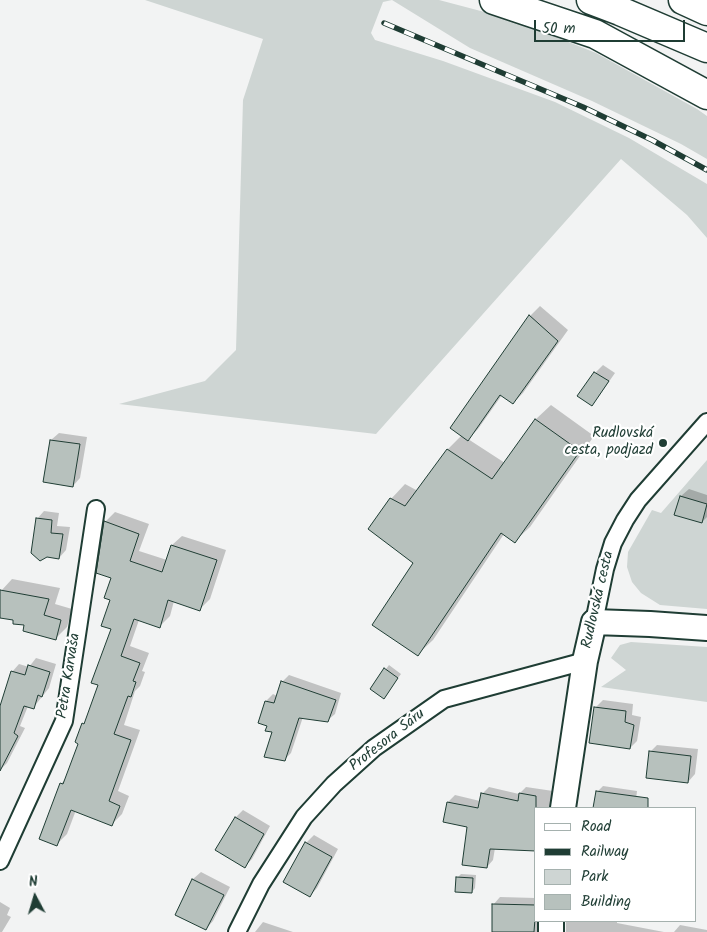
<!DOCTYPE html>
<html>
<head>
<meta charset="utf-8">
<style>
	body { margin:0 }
	#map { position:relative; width:707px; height:932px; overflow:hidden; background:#f2f3f3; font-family:Kalam,sans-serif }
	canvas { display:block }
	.legend { position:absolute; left:534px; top:807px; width:162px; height:115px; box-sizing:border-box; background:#fff; border:1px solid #a5b1ae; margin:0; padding:6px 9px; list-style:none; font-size:15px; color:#1f3d34 }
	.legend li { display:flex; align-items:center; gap:10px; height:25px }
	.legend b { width:25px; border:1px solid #a5b1ae }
	.north { position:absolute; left:10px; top:872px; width:50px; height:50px; -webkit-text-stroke:4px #fff; paint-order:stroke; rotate:354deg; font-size:14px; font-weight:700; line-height:20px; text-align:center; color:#1f3d34 }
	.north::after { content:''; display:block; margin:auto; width:18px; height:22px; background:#1f3d34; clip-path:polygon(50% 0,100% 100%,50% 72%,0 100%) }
	.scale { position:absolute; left:534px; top:20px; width:151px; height:22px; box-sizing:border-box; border:2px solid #1f3d34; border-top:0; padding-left:6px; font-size:15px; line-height:18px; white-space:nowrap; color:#1f3d34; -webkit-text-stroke:4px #fff; paint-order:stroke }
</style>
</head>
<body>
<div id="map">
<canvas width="707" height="932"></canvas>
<ul class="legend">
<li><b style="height:6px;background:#fff"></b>Road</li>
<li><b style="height:6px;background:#1f3d34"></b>Railway</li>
<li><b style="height:14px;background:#ced5d3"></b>Park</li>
<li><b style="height:14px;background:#b7c1bd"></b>Building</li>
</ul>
<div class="north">N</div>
<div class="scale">50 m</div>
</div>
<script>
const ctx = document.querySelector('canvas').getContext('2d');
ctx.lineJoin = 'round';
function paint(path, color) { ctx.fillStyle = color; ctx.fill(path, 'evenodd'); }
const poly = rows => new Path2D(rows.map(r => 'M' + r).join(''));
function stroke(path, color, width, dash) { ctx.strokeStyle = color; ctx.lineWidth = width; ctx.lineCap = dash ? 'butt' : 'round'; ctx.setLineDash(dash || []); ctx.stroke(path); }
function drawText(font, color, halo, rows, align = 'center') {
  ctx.font = font + ' Kalam,sans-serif'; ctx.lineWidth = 4.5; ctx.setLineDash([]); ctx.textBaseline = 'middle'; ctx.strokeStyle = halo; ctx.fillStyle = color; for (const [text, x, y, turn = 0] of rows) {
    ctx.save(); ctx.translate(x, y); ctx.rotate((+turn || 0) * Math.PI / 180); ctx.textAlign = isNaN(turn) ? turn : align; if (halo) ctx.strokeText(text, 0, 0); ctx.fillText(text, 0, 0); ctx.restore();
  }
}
paint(poly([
	[145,0,439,0,511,19,596,53,697,109,707,116,707,159,681,144,592,101,470,48,392,0,383,2,371,33,375,40,443,61,555,102,629,138,707,184,707,238,687,215,621,159,376,434,119,404,205,381,236,350,243,100,263,39],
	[707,460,707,609,660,605,641,593,632,582,627,567,628,552,652,510,661,513],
	[631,642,707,647,707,702,601,687,626,670,611,658,620,645]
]), '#ced5d3');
paint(poly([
	[540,306,568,330,523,393,513,403,502,395,478,429,468,439,505,463,536,419,551,405,594,436,530,527,515,541,504,534,433,640,418,654,415,563,391,499,405,484,418,491,448,449,462,435,483,382,530,316],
	[603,365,615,373,599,396,592,404,579,395,595,373],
	[59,433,87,437,80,478,73,486,51,440],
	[689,489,707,495,707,517,702,522,681,496],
	[44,511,59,513,57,526,70,527,66,550,59,558,46,556,37,519],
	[115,512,149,524,139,551,167,560,172,545,182,536,226,550,210,599,200,609,174,601,170,616,160,626,139,620,130,646,149,653,142,671,145,672,140,686,135,691,124,725,140,730,118,791,129,796,122,814,112,824,76,810,67,834,57,844,61,784,66,778,80,743,83,724,88,719,100,685,113,629,111,599,112,577,105,522],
	[12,579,60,588,55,604,72,609,67,627,55,639,15,619,0,608,1,591],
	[36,658,56,664,49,688,33,708,28,706,20,726,25,728,7,763,0,770,0,710,12,672,19,664,29,667],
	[389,665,401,674,384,697,371,689],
	[289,675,341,693,335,714,328,720,303,717,291,753,284,760,274,732,268,725,259,722,266,701,273,694,277,696,282,682],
	[603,700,633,704,632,715,641,717,637,741,630,748,595,708],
	[657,745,698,749,695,774,688,782,650,752],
	[603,786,637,791,635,808,595,808,597,792],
	[489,787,519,794,526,787,553,791,551,808,536,808,495,848,493,860,487,867,468,826,444,821,448,802,455,795,480,801,482,794],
	[243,810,270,826,252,859,245,866,236,817],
	[314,835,338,849,317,888,310,896,285,882,306,843],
	[201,872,230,887,213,921,206,929,176,914,193,879],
	[461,874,476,875,475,888,472,892,457,878],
	[500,897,536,898,536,921,541,921,540,932,494,932,493,905],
	[0,902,10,908,7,915,11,917,2,932,0,932],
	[566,921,617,921,617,923,664,932,566,932],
	[263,922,293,932,255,932],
	[680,925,707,930,707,932,674,932]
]), '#0003');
const building = poly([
	[529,315,558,341,513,404,500,395,468,441,450,428,529,315],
	[594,372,609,381,592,406,577,396,594,372],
	[535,419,580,451,515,543,501,533,418,656,372,625,413,563,368,529,390,498,405,506,447,449,492,479,535,419],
	[50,440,80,444,73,487,43,482,50,440],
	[680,496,707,504,702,523,674,515,680,496],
	[36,518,52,520,51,533,63,534,59,559,47,557,40,561,31,553,36,518],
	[104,521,139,534,130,561,162,572,171,545,217,560,200,611,168,600,160,628,134,619,121,656,140,663,133,681,136,682,131,697,128,696,114,734,131,740,109,801,120,806,112,826,71,810,57,846,39,839,60,783,63,784,78,744,75,742,82,723,84,724,98,685,91,683,111,629,101,626,110,600,104,598,111,578,96,573,104,521],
	[0,590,49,599,44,615,61,620,56,640,23,631,24,625,13,624,13,620,0,618,0,590],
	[28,665,50,672,42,697,38,695,34,709,24,706,14,733,18,736,0,771,0,706,11,671,25,675,28,665],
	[384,668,398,678,384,699,370,689,384,668],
	[281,681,336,700,328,722,299,718,285,761,264,757,272,732,265,731,267,726,258,723,265,701,274,703,281,681],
	[594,707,626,711,625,722,634,725,630,749,589,743,594,707],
	[649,751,691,756,688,783,646,778,649,751],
	[596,791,648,798,648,808,593,808,596,791],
	[481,793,518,801,519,793,536,796,536,851,490,849,487,868,462,865,467,827,443,822,447,802,478,808,481,793],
	[235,817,264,834,245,868,215,850,235,817],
	[305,842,332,857,310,897,283,882,305,842],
	[456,877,473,878,472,893,455,892,456,877],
	[192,879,224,895,206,930,175,915,192,879],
	[492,904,536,905,534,932,492,932,492,904]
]);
paint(building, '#b7c1bd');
stroke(building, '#1f3d34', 1);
const street = poly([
	[594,622,605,569,613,543,625,520,638,500,707,422],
	[0,861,64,721,96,509],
	[237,932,261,884,304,817,334,784,374,748,444,699,585,661]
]);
const secondary = poly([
	[563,808,585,661,594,622,650,624,707,628],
	[551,932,551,921]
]);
const highway = poly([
	[494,0,595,34,707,95],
	[591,0,620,11,707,48],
	[683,0,707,11]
]);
stroke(street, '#1f3d34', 20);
stroke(secondary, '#1f3d34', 28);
stroke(highway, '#1f3d34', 31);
stroke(street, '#fff', 16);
stroke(secondary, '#fff', 24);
stroke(highway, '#fff', 28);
const rail = poly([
	[384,23,583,107,652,140,707,170]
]);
stroke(rail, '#1f3d34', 5.5);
stroke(rail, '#fff', 4, [11]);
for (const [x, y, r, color] of [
	[663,443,5,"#1f3d34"]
]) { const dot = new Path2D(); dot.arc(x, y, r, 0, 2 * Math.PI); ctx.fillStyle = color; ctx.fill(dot); stroke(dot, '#fff', 2); }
drawText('15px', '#1f3d34', '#fff', [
	["Rudlovská",653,434],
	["cesta, podjazd",653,451]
], 'right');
drawText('15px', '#1f3d34', '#fff', [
	["Rudlovská cesta",599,600,-77],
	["Petra Karvaša",70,676,-81],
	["Profesora Sáru",388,741,-38]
]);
</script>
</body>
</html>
